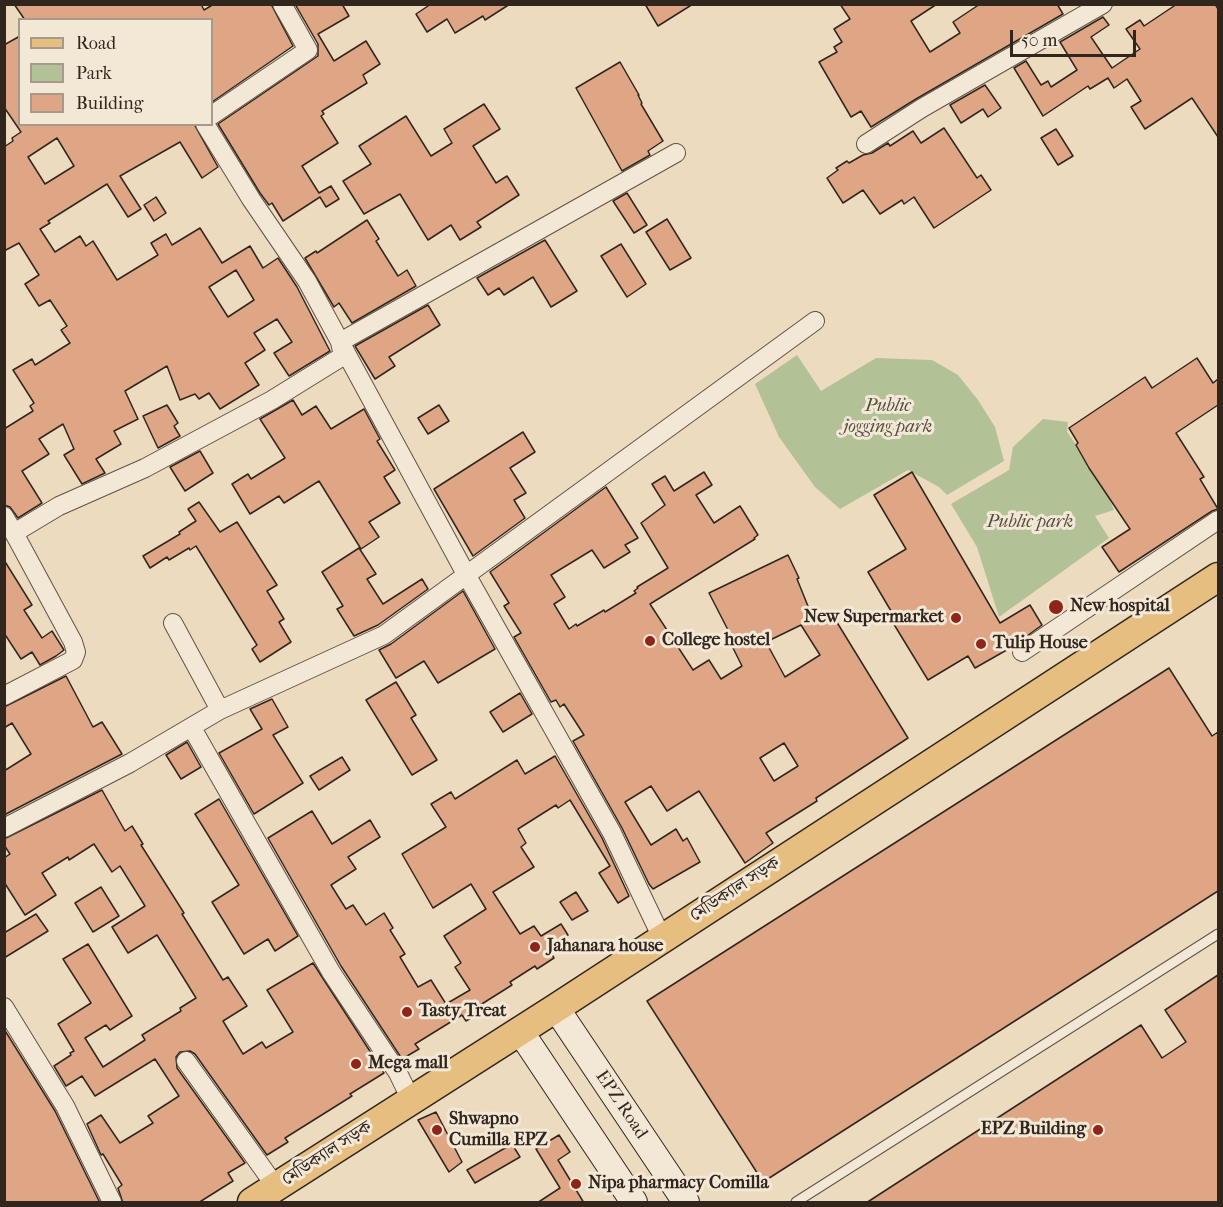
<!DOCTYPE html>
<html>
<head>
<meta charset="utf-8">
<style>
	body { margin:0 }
	#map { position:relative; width:1223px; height:1207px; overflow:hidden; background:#eddbc0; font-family:"IM FELL French Canon",serif }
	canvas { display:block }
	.frame { position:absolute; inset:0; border:6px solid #31261e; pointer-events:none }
	.legend { position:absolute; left:18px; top:18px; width:195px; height:108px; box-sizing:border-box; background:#f3e8d6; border:2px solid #a59a8c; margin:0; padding:8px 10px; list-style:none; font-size:18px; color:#31261e }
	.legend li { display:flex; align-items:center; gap:12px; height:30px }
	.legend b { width:30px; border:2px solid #a59a8c }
	.scale { position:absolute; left:1010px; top:30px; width:126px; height:27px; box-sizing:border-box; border:3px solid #31261e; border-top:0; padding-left:8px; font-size:18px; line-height:21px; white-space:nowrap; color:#31261e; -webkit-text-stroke:4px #f3e8d6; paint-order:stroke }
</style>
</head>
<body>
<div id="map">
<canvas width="1223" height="1207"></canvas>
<div class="frame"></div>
<ul class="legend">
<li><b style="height:8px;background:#e6be80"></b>Road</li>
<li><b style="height:16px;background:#b3c196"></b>Park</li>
<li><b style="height:16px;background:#dfa686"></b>Building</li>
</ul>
<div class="scale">50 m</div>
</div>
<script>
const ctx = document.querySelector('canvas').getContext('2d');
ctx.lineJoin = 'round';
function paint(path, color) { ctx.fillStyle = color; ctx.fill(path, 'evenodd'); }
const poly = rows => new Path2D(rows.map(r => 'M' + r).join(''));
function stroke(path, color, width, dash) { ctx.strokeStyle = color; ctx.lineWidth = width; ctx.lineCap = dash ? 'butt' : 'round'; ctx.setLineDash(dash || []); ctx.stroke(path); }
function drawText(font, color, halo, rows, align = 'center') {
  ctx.font = font + ' "IM FELL French Canon","Noto Serif Bengali",serif'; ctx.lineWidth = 6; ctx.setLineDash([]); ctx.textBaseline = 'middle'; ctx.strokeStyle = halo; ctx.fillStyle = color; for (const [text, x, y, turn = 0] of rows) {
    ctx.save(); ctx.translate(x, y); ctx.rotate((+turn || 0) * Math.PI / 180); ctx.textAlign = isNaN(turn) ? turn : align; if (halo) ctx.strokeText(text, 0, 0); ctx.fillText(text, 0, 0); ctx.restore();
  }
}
paint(poly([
	[797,355,821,391,876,358,932,360,958,375,978,400,995,427,1004,461,947,495,939,487,908,470,840,509,815,487,779,437,755,384],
	[1043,419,1068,422,1067,432,1102,481,1114,510,1095,516,1109,538,999,617,977,547,951,504,1009,470,1013,447]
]), '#b3c196');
const building = poly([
	[14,4,201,4,204,10,214,4,271,4,293,46,212,102,212,20,25,20,14,4],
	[295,4,342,4,349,16,318,34,334,61,366,41,380,64,363,75,367,83,322,111,324,114,321,116,338,143,302,166,319,193,331,186,339,199,326,207,320,197,283,221,272,203,269,205,260,193,218,124,318,56,318,44,295,4],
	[431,4,510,4,485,20,483,16,455,33,447,19,427,32,416,14,431,4],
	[645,4,693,4,658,26,645,4],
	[840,4,937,4,911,21,930,52,960,33,953,22,980,4,1057,4,1063,14,916,99,871,127,861,111,851,117,819,62,837,52,834,47,842,42,834,29,850,19,840,4],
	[1177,4,1215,4,1218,9,1218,137,1192,98,1145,129,1131,107,1141,101,1127,79,1114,88,1108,78,1090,89,1088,86,1043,116,1014,68,1026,61,1041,85,1048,81,1051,87,1077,70,1060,42,1103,17,1109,25,1091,37,1112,68,1140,49,1126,29,1140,20,1144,26,1177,4],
	[20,36,20,124,194,124,218,167,202,178,180,142,120,176,141,209,128,217,107,184,48,221,50,223,40,229,55,252,80,236,86,246,93,241,117,280,158,255,151,243,166,234,172,245,200,228,222,263,250,246,263,268,278,258,297,287,330,351,289,376,274,353,292,342,277,319,254,333,265,350,245,363,259,385,220,409,209,393,199,399,195,394,180,400,167,366,125,391,138,419,114,431,121,444,96,459,105,473,82,484,64,455,74,449,63,424,39,439,49,454,22,471,42,503,18,518,10,507,4,505,4,429,33,411,30,406,34,403,13,370,32,359,35,365,70,343,61,330,67,326,50,300,39,306,25,284,39,275,19,243,4,251,4,147,13,141,12,138,21,132,4,107,4,45,20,36],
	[57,138,74,166,45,184,28,157,57,138],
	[236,270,254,300,228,317,209,287,236,270],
	[620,62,639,95,638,95,642,103,641,104,663,141,648,151,650,155,622,171,576,88,620,62],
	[985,85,1001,108,988,117,983,109,961,123,950,105,985,85],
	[484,104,500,129,473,146,496,183,507,176,519,195,477,222,481,227,460,240,451,225,428,240,400,194,364,214,343,181,371,164,359,146,406,116,431,156,452,143,444,129,484,104],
	[944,128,977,178,981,175,991,190,934,228,914,197,904,204,902,200,880,214,863,190,843,203,827,178,838,170,836,168,847,161,849,163,863,155,872,153,888,143,890,146,913,131,921,143,944,128],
	[1056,129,1073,156,1058,165,1041,138,1056,129],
	[627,193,647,225,634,233,613,201,627,193],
	[156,197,166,213,154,221,144,205,156,197],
	[667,219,691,258,670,270,646,232,667,219],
	[367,220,379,239,376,241,398,276,407,270,416,286,352,323,339,303,334,307,305,258,316,251,317,253,367,220],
	[545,240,577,291,551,307,533,277,504,295,499,288,488,295,477,278,545,240],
	[621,244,646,284,627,297,601,256,621,244],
	[428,305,440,325,389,357,395,366,375,379,355,346,428,305],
	[1197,358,1213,383,1218,379,1218,405,1176,433,1204,477,1200,479,1218,509,1212,511,1119,572,1102,547,1130,529,1089,468,1076,445,1078,443,1069,428,1145,377,1152,388,1197,358],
	[293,400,302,415,316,406,331,429,364,409,380,439,377,441,395,470,384,477,400,503,369,522,379,537,361,549,319,481,284,503,279,496,250,514,232,484,248,474,251,479,285,458,260,419,293,400],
	[167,405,178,423,174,426,180,436,158,448,143,416,167,405],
	[439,405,449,421,428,434,418,418,439,405],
	[523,432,535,452,510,468,526,493,514,500,525,518,473,556,434,489,523,432],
	[200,451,213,473,185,491,170,467,200,451],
	[704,472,712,485,696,495,714,523,740,506,758,535,754,538,755,539,650,604,693,670,709,660,721,679,742,666,725,632,728,630,709,593,788,555,799,578,797,579,814,621,830,611,908,738,816,798,817,801,766,833,773,843,745,863,699,791,667,811,651,786,625,802,651,845,676,829,683,841,687,838,700,862,653,889,649,884,622,828,573,741,584,735,564,704,560,707,556,700,551,702,514,637,521,633,504,606,509,603,490,572,606,487,638,538,625,545,630,552,604,568,592,550,551,575,565,597,554,604,569,629,576,624,577,626,604,610,605,612,636,593,634,591,638,588,637,587,668,568,641,523,665,505,652,484,665,476,674,491,704,472],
	[801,625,820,655,785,677,766,642,801,625],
	[784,743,798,766,774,781,760,758,784,743],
	[912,472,1000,623,1030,605,1042,625,1012,647,975,668,968,656,928,680,887,613,891,611,868,572,906,549,874,495,912,472],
	[199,502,220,532,237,522,277,585,267,591,284,619,279,622,291,642,260,662,252,649,257,645,196,546,190,550,189,548,169,560,167,557,150,568,143,556,180,534,179,532,196,521,188,509,199,502],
	[359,548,376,574,367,579,383,604,422,579,428,589,378,625,354,636,337,609,343,606,322,572,359,548],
	[4,560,32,605,24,610,42,638,52,631,64,650,56,656,40,665,32,652,21,659,4,633,4,560],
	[463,591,495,649,438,683,424,661,396,678,379,650,391,644,463,591],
	[1169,668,1212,736,1218,732,1218,891,763,1182,647,1001,1169,668],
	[66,676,93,727,102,722,122,754,4,815,4,771,31,754,12,723,4,728,4,707,66,676],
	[396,682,416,715,411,718,437,760,412,775,366,700,396,682],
	[520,693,532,714,503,732,490,712,520,693],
	[272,699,288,727,273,735,303,783,254,814,219,753,262,729,250,709,272,699],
	[187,742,201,767,181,779,166,755,187,742],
	[555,756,602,838,629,896,618,903,599,873,610,866,570,800,558,808,556,805,518,829,526,843,521,847,534,867,493,892,520,934,534,926,541,936,561,924,568,935,548,948,554,958,537,969,535,966,510,982,512,985,477,1007,480,1012,466,1021,462,1015,415,1044,419,1049,402,1059,341,966,268,838,312,811,332,844,370,820,380,837,348,857,356,869,331,885,346,909,353,905,366,925,384,913,393,928,390,930,405,954,400,957,418,987,431,980,446,1004,470,990,455,967,461,963,444,936,486,909,471,884,433,908,402,854,446,827,431,804,451,792,455,799,517,760,525,774,555,756],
	[342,757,350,770,319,790,310,776,342,757],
	[102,790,125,831,132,826,143,844,141,845,184,913,182,914,223,980,228,977,247,1006,223,1021,243,1054,262,1042,266,1048,293,1032,267,990,313,963,384,1073,350,1094,352,1096,285,1138,288,1142,267,1155,195,1054,190,1051,180,1052,176,1057,177,1068,245,1163,228,1173,233,1181,198,1203,123,1203,118,1188,122,1185,103,1154,101,1155,87,1124,101,1115,120,1143,153,1123,148,1116,179,1096,155,1059,95,1096,82,1076,66,1086,54,1066,71,1055,70,1053,74,1051,58,1024,91,1003,63,959,88,944,132,1016,110,1030,106,1025,85,1038,103,1067,145,1040,142,1035,181,1011,180,1008,196,998,157,935,128,953,112,927,145,906,120,866,112,872,94,844,69,860,68,857,42,873,56,895,25,915,4,882,4,858,10,854,4,845,4,839,102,790],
	[219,799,298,936,275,951,268,939,244,954,212,902,239,885,195,814,219,799],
	[101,887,119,916,93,932,75,903,101,887],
	[576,892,588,911,572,920,560,902,576,892],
	[36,914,48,931,4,958,4,933,36,914],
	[1218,975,1218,1203,866,1203,1141,1025,1162,1058,1186,1042,1165,1010,1218,975],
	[4,1029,55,1111,100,1203,4,1203,4,1029],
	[436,1112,462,1162,449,1172,418,1120,436,1112],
	[559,1135,570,1152,558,1160,584,1203,537,1203,560,1188,536,1149,559,1135],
	[512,1144,520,1157,475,1183,467,1170,512,1144]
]);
paint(building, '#dfa686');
stroke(building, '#31261e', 1.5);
const lane = poly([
	[796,1202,1218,934]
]);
const street = poly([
	[212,115,308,50,282,4],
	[205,124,251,199,307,281,467,576,612,833,662,938],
	[866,144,922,108,1103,4],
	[4,516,14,533],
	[173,623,220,710],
	[1022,652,1218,520],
	[4,696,73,660,76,652,73,642,14,533,59,506,145,468,272,400,343,356,340,342,676,153],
	[192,728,331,972,398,1073,411,1100],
	[4,828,130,763,220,710,384,635,815,321],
	[4,1007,65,1106,112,1202],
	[186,1061,276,1187]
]);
const secondary = poly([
	[556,1008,686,1202],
	[520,1031,634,1202]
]);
const primary = poly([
	[252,1202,556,1008,1218,577]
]);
stroke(lane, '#605346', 11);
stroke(street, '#605346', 20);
stroke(secondary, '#31261e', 28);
stroke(primary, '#31261e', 31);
stroke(lane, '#f3e8d6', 9);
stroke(street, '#f3e8d6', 18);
stroke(secondary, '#f3e8d6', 26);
stroke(primary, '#e6be80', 28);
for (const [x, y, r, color] of [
	[1056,607,8,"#8f2418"],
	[956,618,6,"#8f2418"],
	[650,641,6,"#8f2418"],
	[981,644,6,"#8f2418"],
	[535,947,6,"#8f2418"],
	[407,1012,6,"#8f2418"],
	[356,1064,6,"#8f2418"],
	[437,1130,6,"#8f2418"],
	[1098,1130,6,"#8f2418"],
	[576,1184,6,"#8f2418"]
]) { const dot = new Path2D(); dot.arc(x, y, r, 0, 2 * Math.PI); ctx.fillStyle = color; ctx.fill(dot); stroke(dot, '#f3e8d6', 2); }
drawText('italic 18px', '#524d3c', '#f3e8d6', [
	["Public",888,407],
	["jogging park",888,428],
	["Public park",1030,523]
]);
drawText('bold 18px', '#31261e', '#f3e8d6', [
	["New hospital",1070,607],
	["New Supermarket",944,618,"right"],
	["College hostel",662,641],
	["Tulip House",993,644],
	["Jahanara house",547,947],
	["Tasty Treat",419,1012],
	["Mega mall",368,1064],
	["Shwapno",449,1120],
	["Cumilla EPZ",449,1141],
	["EPZ Building",1086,1130,"right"],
	["Nipa pharmacy Comilla",588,1184]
], 'left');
drawText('18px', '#31261e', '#f3e8d6', [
	["মেডিক্যাল সড়ক",735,890,-33],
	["EPZ Road",621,1105,56],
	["মেডিক্যাল সড়ক",327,1154,-33]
]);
</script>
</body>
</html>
